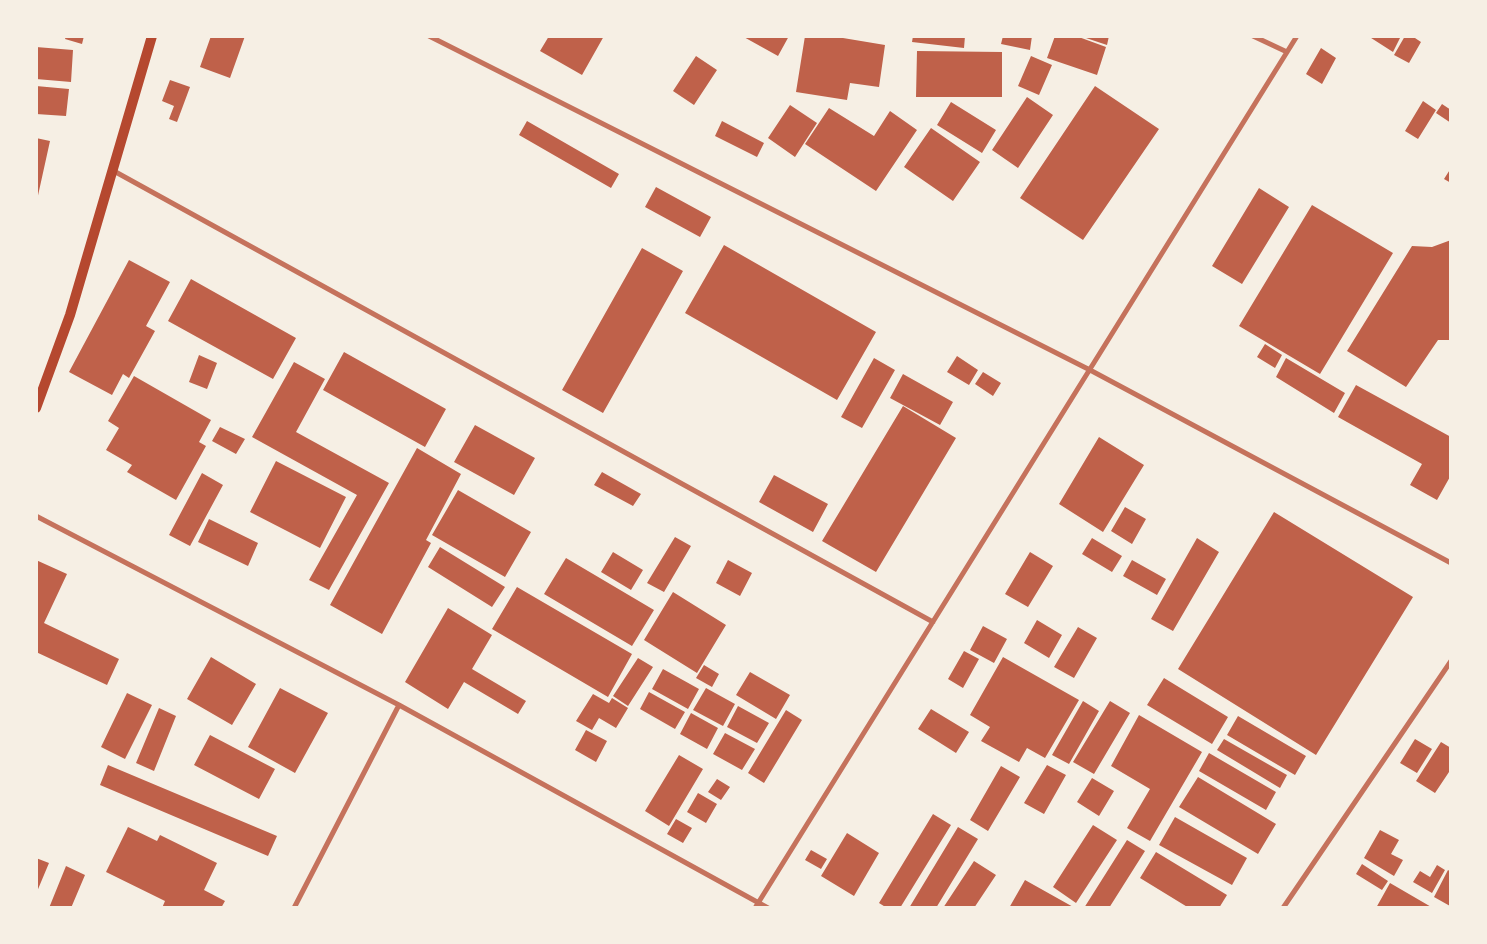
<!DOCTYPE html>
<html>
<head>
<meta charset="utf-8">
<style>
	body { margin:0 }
	#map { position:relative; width:1487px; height:944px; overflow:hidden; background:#f6efe4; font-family:"DejaVu Sans",sans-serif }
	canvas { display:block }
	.frame { position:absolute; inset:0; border:38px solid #f6efe4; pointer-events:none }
</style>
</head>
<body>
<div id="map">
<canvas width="1487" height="944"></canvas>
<div class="frame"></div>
</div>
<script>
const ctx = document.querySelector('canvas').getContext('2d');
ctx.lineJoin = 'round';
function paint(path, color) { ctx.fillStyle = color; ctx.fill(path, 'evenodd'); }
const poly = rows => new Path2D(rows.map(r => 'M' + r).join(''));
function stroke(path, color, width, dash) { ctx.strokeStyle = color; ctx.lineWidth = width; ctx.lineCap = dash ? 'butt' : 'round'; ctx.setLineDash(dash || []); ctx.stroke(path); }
paint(poly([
	[66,36,84,36,82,44,65,39],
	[211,36,245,36,230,78,200,67],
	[549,36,604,36,582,75,540,51],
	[742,36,789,36,778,56],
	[805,36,831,36,885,45,879,87,850,83,847,100,796,92],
	[913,36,965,36,964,48,912,42],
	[1003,36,1032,36,1030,50,1001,44],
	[1055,36,1076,36,1106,47,1097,75,1047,58],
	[1080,36,1109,36,1107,45],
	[1368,36,1401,36,1393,52],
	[1405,36,1412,36,1421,42,1409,63,1394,55],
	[36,47,73,50,71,82,36,79],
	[1321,48,1336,58,1322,84,1306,74],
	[917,51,1002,52,1002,97,916,97],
	[696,56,717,70,694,105,673,91],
	[1031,56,1052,65,1039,95,1018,86],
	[170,80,190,87,177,122,169,119,174,106,162,101],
	[36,86,69,89,66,116,36,114],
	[1095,86,1159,129,1083,240,1020,198],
	[1027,97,1053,115,1018,168,992,150],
	[1423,101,1436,110,1418,139,1405,131],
	[951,102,996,130,982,153,937,125],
	[1442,104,1451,110,1451,123,1436,113],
	[790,105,817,123,795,157,768,138],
	[829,108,874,136,890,111,917,130,876,191,805,144],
	[527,121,619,174,611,188,519,135],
	[722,121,764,143,757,157,715,136],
	[931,128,980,162,953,201,904,167],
	[36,138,50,141,37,200,36,200],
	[1451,168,1451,183,1444,179],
	[656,187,711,217,700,237,645,207],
	[1259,188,1289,207,1242,284,1212,266],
	[1312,205,1393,253,1320,374,1239,326],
	[1451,240,1451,340,1438,340,1406,387,1347,351,1412,246,1432,247],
	[724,245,876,332,837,400,685,313],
	[642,248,683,271,603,413,562,390],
	[129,260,170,282,146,326,155,331,129,378,123,374,112,395,69,372],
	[191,279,296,338,273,379,168,321],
	[1265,344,1282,355,1275,368,1257,357],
	[344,352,446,409,425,447,323,390],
	[199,355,217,363,207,389,189,382],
	[957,356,978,370,969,385,947,372],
	[874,358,895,370,862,428,841,417],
	[1286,358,1345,393,1334,413,1276,377],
	[294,362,325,379,296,432,389,483,329,590,309,580,357,495,252,437],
	[983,372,1001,383,993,396,975,384],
	[903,374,953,402,940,425,890,398],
	[134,376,211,420,199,442,206,446,176,500,127,472,132,465,106,450,119,428,108,421],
	[1356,385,1451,437,1451,475,1437,500,1410,485,1422,464,1338,417],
	[903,406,956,438,876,572,822,541],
	[475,425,535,458,514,495,454,462],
	[220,427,245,439,236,454,212,441],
	[1099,437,1144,465,1103,532,1059,504],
	[417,448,461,474,426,540,431,543,382,634,330,605],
	[276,461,346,497,320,548,250,512],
	[602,472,641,494,633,506,594,485],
	[202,473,223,485,190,546,169,535],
	[774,475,828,504,813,532,759,502],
	[458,490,531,532,505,577,432,535],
	[1125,507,1146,519,1132,544,1111,531],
	[1274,512,1413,597,1316,755,1178,669],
	[209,519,258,543,248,566,198,542],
	[675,537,691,546,664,592,647,583],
	[1092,538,1122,556,1112,572,1082,554],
	[1197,538,1219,552,1173,631,1151,619],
	[440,547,505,587,492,607,428,567],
	[613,552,643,570,631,590,601,572],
	[1030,552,1053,566,1028,607,1005,594],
	[566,558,654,610,632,646,544,594],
	[36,560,67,574,44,623,119,659,107,685,36,652],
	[728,560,752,573,740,596,716,583],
	[1132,560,1166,579,1157,595,1123,576],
	[517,587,632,654,608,697,492,629],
	[673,592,726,625,697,673,644,640],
	[448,608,492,635,472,669,526,701,518,714,464,682,448,709,405,682],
	[1037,620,1062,635,1049,658,1024,643],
	[983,626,1007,639,994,663,970,650],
	[1078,627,1097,638,1074,678,1054,667],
	[964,651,979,659,963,688,948,679],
	[211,657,256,684,232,725,187,699],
	[1003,657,1079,700,1045,758,1027,748,1019,762,981,741,990,727,970,715],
	[638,658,653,667,628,706,613,696],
	[704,665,719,674,712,687,696,678],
	[663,669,699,689,688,709,652,689],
	[750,672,790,695,776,719,736,695],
	[1164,678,1228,717,1212,744,1147,705],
	[280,688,328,713,295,773,248,747],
	[706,688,735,704,723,726,693,710],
	[649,692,685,712,675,729,640,709],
	[127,693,152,705,125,759,101,747],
	[593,694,609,703,612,698,628,708,616,728,599,718,592,730,576,721],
	[1083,701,1099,711,1069,764,1052,755],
	[1110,701,1130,713,1094,774,1073,762],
	[738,706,769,723,757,743,727,727],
	[159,708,176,716,154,771,136,763],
	[931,709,969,732,956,753,918,729],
	[786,710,802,720,764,783,748,773],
	[691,713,718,728,707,749,680,734],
	[1139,715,1202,752,1150,841,1127,828,1150,789,1111,766],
	[1238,716,1306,756,1295,775,1227,735],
	[586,730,607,741,596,762,575,750],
	[725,733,755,749,742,770,713,754],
	[210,735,275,769,259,799,194,765],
	[1224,739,1287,775,1280,788,1217,750],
	[1415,739,1432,749,1417,773,1400,763],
	[1441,742,1451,748,1451,769,1435,793,1416,781],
	[1209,753,1276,792,1266,810,1199,771],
	[679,755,703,769,669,826,645,811],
	[108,765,277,836,268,856,100,785],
	[1047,765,1066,775,1044,814,1024,803],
	[1001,766,1020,777,988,831,970,820],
	[1198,777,1276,824,1258,854,1179,807],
	[1092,778,1114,791,1099,816,1077,802],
	[717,779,730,787,721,800,708,792],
	[698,793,717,804,706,823,687,812],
	[933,814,951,825,900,908,887,908,879,903],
	[1175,817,1247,858,1232,885,1159,845],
	[676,819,692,828,683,843,667,834],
	[1093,825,1117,840,1076,903,1053,887],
	[128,827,157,841,160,835,217,863,204,890,225,901,221,908,162,908,165,901,106,872],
	[958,827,978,839,936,908,909,908],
	[1380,830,1399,840,1391,854,1403,860,1394,876,1364,858],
	[847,833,879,853,854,896,821,876],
	[1127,840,1145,851,1109,908,1084,908],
	[811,850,827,859,821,869,805,860],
	[1156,852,1227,895,1219,908,1189,908,1140,878],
	[36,858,49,863,36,894],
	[974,861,996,875,974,908,943,908],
	[1362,864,1388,881,1382,890,1356,874],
	[1437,865,1445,870,1432,893,1413,882,1420,871,1430,877],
	[66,866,85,875,71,908,49,908],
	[1448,870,1451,872,1450,906,1434,897],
	[1025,880,1075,908,1009,908],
	[1390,883,1433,908,1376,908]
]), '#bf614a');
stroke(poly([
	[429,36,1090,370,1451,563],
	[1253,36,1287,52],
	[112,170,933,622],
	[36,516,399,705,768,908],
	[294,908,399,705],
	[755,908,1297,36],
	[1283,908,1451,661]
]), '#c5725c', 5);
stroke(poly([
	[36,408,70,315,152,36]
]), '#b5482f', 10);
</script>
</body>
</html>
